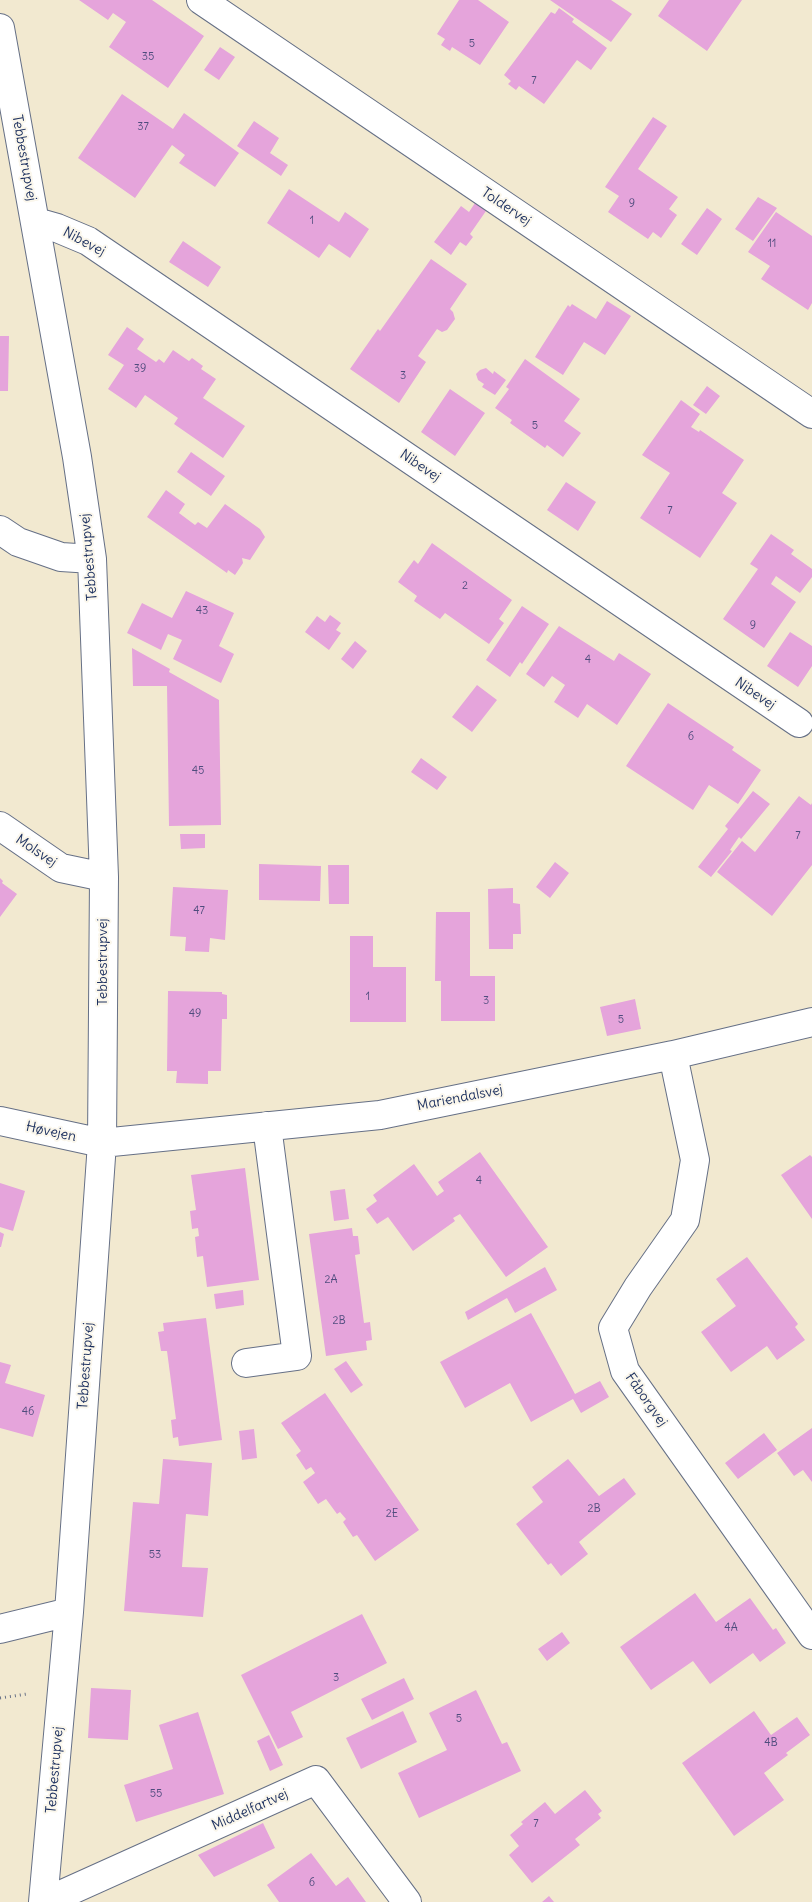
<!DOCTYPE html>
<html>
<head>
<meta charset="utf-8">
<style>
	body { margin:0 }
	canvas { display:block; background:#f2e9d0 }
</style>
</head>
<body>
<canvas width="812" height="1902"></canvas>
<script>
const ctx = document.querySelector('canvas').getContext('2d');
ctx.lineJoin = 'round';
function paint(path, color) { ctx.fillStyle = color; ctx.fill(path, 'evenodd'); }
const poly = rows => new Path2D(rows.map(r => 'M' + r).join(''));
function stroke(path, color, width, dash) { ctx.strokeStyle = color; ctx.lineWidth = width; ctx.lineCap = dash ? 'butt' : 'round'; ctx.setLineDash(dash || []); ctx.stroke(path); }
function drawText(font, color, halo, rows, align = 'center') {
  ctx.font = font + ' Delius,sans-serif'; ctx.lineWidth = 4; ctx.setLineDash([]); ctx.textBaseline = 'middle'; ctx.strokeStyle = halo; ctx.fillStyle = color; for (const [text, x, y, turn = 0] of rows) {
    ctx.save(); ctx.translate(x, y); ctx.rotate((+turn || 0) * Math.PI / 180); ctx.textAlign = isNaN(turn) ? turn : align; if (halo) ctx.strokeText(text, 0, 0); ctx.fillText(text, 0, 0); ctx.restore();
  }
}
paint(poly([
	[79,0,152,0,204,36,168,88,109,47,126,22,113,13,108,20],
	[459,0,478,0,509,22,480,65,452,47,450,51,441,45,445,39,437,34],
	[550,0,611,0,632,14,611,42],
	[669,0,742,0,707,51,658,16],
	[559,8,574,19,572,22,607,48,591,70,577,60,544,104,519,86,516,90,508,84,511,81,504,75,551,12,555,14],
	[220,47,235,57,219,80,204,70],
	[122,94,173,129,184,113,239,153,215,187,179,163,185,155,172,145,135,198,78,158],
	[653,117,667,126,638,169,678,197,669,209,677,215,661,238,653,232,648,239,608,212,619,196,605,187],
	[254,121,279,138,270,153,288,165,281,176,237,146],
	[289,189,339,222,345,212,369,229,350,258,329,244,319,258,267,223],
	[758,197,777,208,753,241,735,229],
	[475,203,486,211,470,234,473,237,466,246,460,242,451,255,434,242,461,206,469,212],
	[707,208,722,219,697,255,681,244],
	[776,212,812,236,812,303,808,310,761,279,770,266,748,252],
	[183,241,221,267,208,287,169,262],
	[431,259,467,284,450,309,453,312,455,319,447,330,442,332,437,329,418,356,426,362,399,403,350,369,378,329,380,331],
	[607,301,631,316,605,355,584,342,563,375,535,357,568,305,570,307,572,304,596,319],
	[127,327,144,339,137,349,156,362,159,359,164,363,173,350,189,361,192,358,203,366,201,369,216,379,203,398,245,426,223,458,174,424,178,418,145,395,136,408,108,389,124,365,108,355],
	[0,336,9,336,8,391,0,391],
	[525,359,580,399,564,421,581,433,563,457,547,445,545,448,510,423,512,420,495,408,509,389,506,387],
	[486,368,493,374,494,371,506,380,495,395,482,387,484,384,478,380,476,374,480,370],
	[707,386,720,396,706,414,693,405],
	[450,389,485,413,455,456,421,432],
	[681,400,700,414,691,427,699,432,700,430,744,460,722,493,737,503,700,558,640,518,670,473,642,455],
	[191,452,225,476,211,496,177,472],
	[566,482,596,502,578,531,547,510],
	[166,490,185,504,179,513,195,525,198,522,207,528,225,504,260,529,265,537,250,560,242,558,243,563,235,575,228,570,227,573,147,517],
	[771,534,794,550,791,554,812,569,812,577,800,593,776,576,771,584,796,602,764,648,723,619,758,569,750,564],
	[432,543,512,600,499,619,504,623,489,644,445,613,440,619,414,601,417,596,398,582,414,560,418,564],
	[186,591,234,613,219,646,234,654,221,683,173,659,182,640,168,634,161,650,127,633,142,603,172,618],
	[522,606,549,624,522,664,520,662,510,677,486,660],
	[330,615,341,623,336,630,341,633,329,650,305,632,317,616,325,622],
	[559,626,614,661,619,653,651,674,617,725,587,704,578,718,554,702,565,685,552,676,544,687,526,674],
	[790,632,812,646,812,666,798,687,767,666],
	[355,641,367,651,353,669,341,659],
	[132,648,170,669,169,672,219,700,221,825,169,826,167,686,133,686],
	[477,685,497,700,472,732,452,717],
	[668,703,734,747,732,750,761,770,738,804,709,785,693,810,626,766],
	[421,758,447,777,437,790,411,772],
	[753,791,770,804,741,839,739,837,730,850,732,851,711,877,698,867,728,829,725,826],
	[799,796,811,805,812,803,812,865,772,916,717,872,742,841,755,852],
	[180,834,205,834,205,848,181,849],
	[555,862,569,873,550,898,536,887],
	[259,864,321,866,320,901,259,900],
	[328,865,349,865,349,904,329,904],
	[0,878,3,881,2,883,17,894,0,917],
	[173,887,228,890,225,940,210,938,209,952,185,951,186,937,170,936],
	[513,888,513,903,520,904,521,934,513,934,513,949,489,949,488,889],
	[436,912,470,912,470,976,495,976,495,1021,441,1021,441,981,435,981],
	[350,936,373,936,373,967,406,967,406,1022,350,1022],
	[168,991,222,992,222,994,227,995,227,1019,222,1019,221,1071,208,1071,208,1084,176,1083,177,1071,167,1071],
	[635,999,641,1029,607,1036,600,1007],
	[480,1152,548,1247,506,1277,460,1214,453,1218,455,1221,413,1251,388,1217,377,1224,366,1209,377,1201,373,1195,414,1164,437,1196,444,1191,438,1182],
	[810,1155,812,1157,812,1219,781,1175],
	[245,1168,259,1280,207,1287,203,1256,197,1257,195,1237,199,1236,198,1228,192,1229,190,1211,196,1210,191,1175],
	[0,1183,25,1191,13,1231,0,1227],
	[345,1189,349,1219,334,1221,330,1191],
	[352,1228,353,1236,358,1236,360,1254,355,1255,364,1323,370,1322,372,1340,366,1341,367,1350,326,1356,309,1234],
	[0,1232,4,1234,1,1247,0,1247],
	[747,1257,798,1324,795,1327,805,1340,777,1360,767,1346,731,1372,701,1332,736,1306,716,1279],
	[545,1267,557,1290,515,1313,507,1298,468,1320,465,1312],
	[243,1290,244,1305,216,1309,214,1294],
	[531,1313,575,1394,600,1381,609,1397,581,1413,573,1399,531,1422,510,1383,465,1408,440,1362],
	[206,1318,222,1440,179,1446,178,1437,173,1438,171,1420,176,1419,167,1351,161,1351,158,1332,164,1331,163,1323],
	[346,1361,363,1385,351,1393,334,1369],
	[0,1362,11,1365,5,1383,45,1395,33,1437,0,1428],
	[325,1393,419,1530,375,1561,357,1535,353,1537,343,1522,346,1519,340,1512,337,1514,326,1499,318,1504,303,1482,315,1473,311,1467,306,1470,296,1455,301,1451,281,1423],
	[812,1428,812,1482,803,1470,794,1476,777,1453],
	[254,1429,257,1458,242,1460,239,1431],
	[764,1433,777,1450,738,1479,725,1463],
	[163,1459,212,1463,208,1516,186,1514,182,1567,208,1568,203,1617,124,1611,133,1502,159,1504],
	[568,1459,599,1496,624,1478,636,1494,579,1542,588,1554,561,1576,551,1563,548,1565,516,1524,543,1502,532,1487],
	[695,1593,716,1622,750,1598,773,1630,776,1628,786,1643,760,1662,753,1653,710,1684,693,1661,651,1690,620,1647],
	[362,1614,387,1663,291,1712,303,1737,278,1749,241,1675],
	[562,1632,570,1643,547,1661,538,1649],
	[404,1678,414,1699,372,1720,361,1699],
	[91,1688,131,1690,128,1740,88,1738],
	[476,1690,502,1744,507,1742,521,1771,419,1818,398,1773,447,1750,429,1713],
	[403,1711,417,1742,361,1769,346,1738],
	[754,1711,771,1735,797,1717,810,1735,786,1753,788,1755,764,1773,784,1800,734,1836,682,1763],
	[198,1712,224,1794,136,1822,124,1785,173,1769,159,1725],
	[269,1735,283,1765,270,1771,257,1741],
	[585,1790,602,1811,598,1814,601,1818,575,1839,580,1845,532,1883,509,1855,519,1846,510,1835,523,1824,521,1822,545,1802,555,1814],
	[263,1823,275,1848,214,1877,198,1855],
	[311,1853,336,1886,348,1877,366,1902,279,1902,267,1885],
	[549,1896,554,1902,542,1902]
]), '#e5a4db');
const minor = poly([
	[201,0,812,414],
	[0,28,77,457,92,559,104,877,102,1143,69,1612,43,1902],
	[36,222,57,228,88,241,799,723],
	[0,530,18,542,61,557,92,559],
	[0,826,61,868,104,877],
	[673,1055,695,1160,685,1220,638,1287,613,1328,625,1371,812,1635],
	[0,1121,102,1143,380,1115,673,1055,812,1022],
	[246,1363,297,1356,267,1126],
	[0,1629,69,1612],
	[45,1902,316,1780,407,1902]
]);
stroke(minor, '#667086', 30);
stroke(poly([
	[0,1698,27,1694]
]), '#667086', 3, [1, 4]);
stroke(minor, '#fff', 28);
drawText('11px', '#4e4c7d', null, [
	["5",472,44],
	["35",148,57],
	["7",534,81],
	["37",143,127],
	["9",632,204],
	["1",312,221],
	["11",772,244],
	["39",140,369],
	["3",403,376],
	["5",535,426],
	["7",670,511],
	["2",465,586],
	["43",202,611],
	["9",753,626],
	["4",588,660],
	["6",691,737],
	["45",198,771],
	["7",798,836],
	["47",199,911],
	["1",368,997],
	["3",486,1001],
	["49",195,1014],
	["5",621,1020],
	["4",479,1181],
	["2A",331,1280],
	["2B",339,1321],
	["46",28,1412],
	["2B",594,1509],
	["2E",392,1514],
	["53",155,1555],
	["4A",731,1628],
	["3",336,1678],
	["5",459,1719],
	["4B",771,1743],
	["55",156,1794],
	["7",536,1824],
	["6",312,1883]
]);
drawText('14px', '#1b2f5e', '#fbf7ec', [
	["Tebbestrupvej",24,158,80],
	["Toldervej",506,207,34],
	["Nibevej",84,242,28],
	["Nibevej",420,466,34],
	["Tebbestrupvej",89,557,-95],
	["Nibevej",755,694,34],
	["Molsvej",36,851,34],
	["Tebbestrupvej",103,962,-90],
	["Mariendalsvej",460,1098,-11],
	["Høvejen",51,1132,12],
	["Tebbestrupvej",86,1366,-86],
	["Fåborgvej",646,1400,55],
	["Tebbestrupvej",55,1770,-85],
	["Middelfartvej",250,1810,-24]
]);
</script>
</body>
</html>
